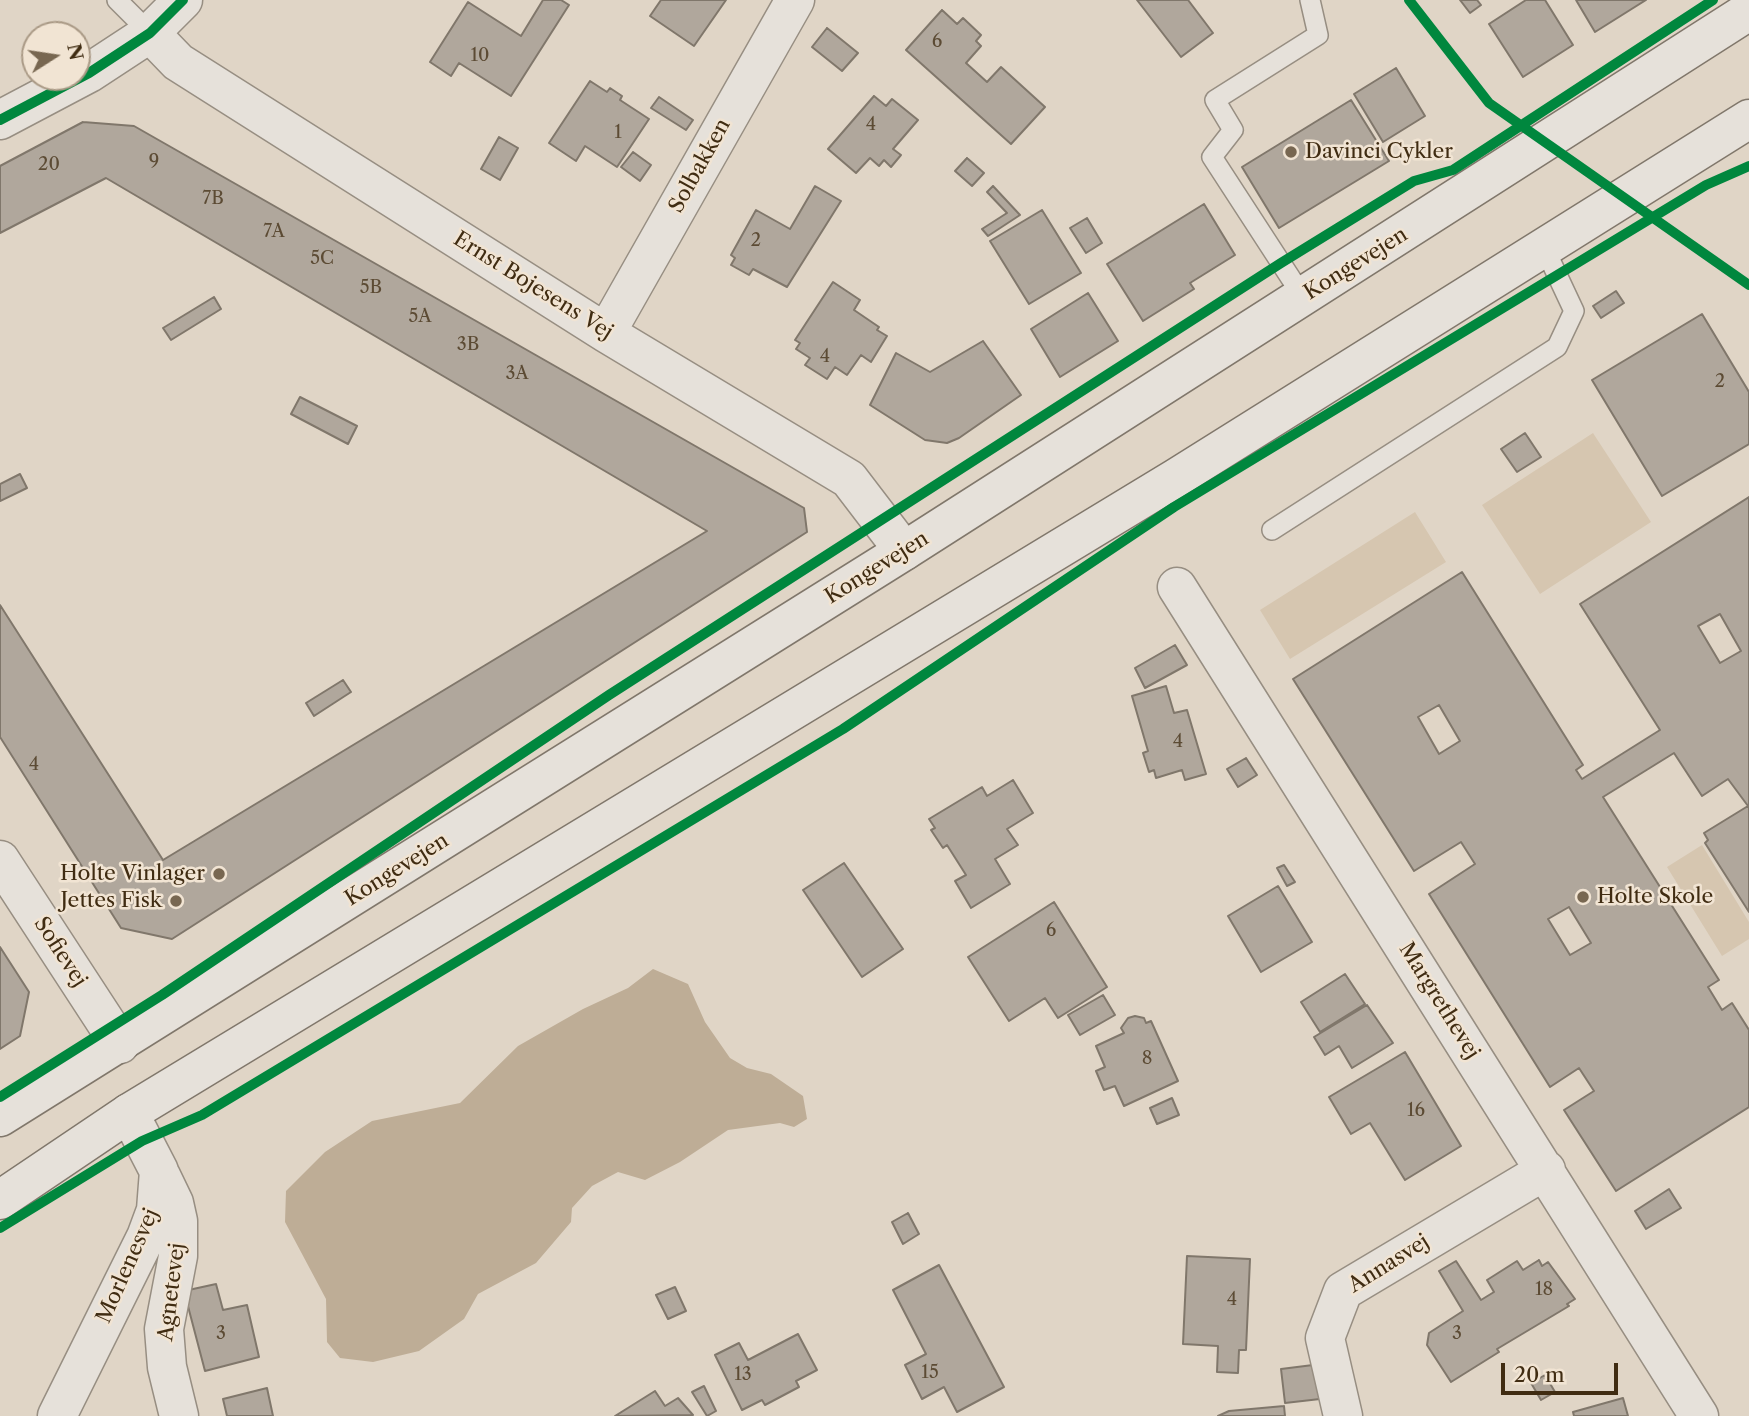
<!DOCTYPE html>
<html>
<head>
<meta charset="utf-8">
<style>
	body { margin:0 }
	#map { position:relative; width:1749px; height:1416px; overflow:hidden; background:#e0d5c6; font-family:"Libre Caslon Text",serif }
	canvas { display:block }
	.north { position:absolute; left:21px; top:21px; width:70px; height:70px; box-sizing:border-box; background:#f1e4d3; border:2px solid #aa9a86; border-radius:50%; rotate:78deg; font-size:19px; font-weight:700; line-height:28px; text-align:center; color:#402c12 }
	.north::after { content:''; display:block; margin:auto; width:24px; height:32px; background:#786751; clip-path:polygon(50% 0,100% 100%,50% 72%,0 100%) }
	.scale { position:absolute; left:1501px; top:1363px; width:117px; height:32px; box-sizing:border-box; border:4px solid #402c12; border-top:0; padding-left:9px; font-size:21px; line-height:24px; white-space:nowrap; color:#402c12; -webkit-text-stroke:5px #f1e4d3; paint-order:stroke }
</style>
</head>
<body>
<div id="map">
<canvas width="1749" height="1416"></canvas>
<div class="north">N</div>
<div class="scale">20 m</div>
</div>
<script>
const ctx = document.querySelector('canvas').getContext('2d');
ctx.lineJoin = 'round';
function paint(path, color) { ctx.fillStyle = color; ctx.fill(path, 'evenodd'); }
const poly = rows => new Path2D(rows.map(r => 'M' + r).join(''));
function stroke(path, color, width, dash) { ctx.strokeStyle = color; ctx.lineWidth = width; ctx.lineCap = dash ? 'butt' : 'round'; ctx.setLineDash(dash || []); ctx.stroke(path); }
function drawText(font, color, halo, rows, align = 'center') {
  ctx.font = font + ' "Libre Caslon Text",serif'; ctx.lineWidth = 5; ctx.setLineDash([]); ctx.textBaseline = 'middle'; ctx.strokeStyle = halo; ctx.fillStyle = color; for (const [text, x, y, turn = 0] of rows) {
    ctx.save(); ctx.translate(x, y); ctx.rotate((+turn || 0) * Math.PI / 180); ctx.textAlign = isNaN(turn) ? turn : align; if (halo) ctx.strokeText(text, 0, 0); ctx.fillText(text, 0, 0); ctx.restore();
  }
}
paint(poly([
	[1593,433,1651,522,1540,594,1482,505],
	[1415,512,1446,562,1290,659,1260,610],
	[1702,845,1749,922,1749,939,1722,956,1667,867]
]), '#d6c6b0');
paint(poly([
	[653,969,688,984,705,1022,730,1058,747,1068,771,1074,803,1096,807,1119,794,1127,780,1123,728,1130,680,1162,645,1180,618,1172,592,1186,572,1208,571,1222,536,1263,478,1294,464,1319,419,1351,373,1362,340,1358,327,1342,326,1299,285,1222,286,1191,325,1152,372,1121,460,1103,518,1046,583,1009,628,988]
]), '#bead96');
const building = poly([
	[543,0,561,0,569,5,511,96,459,63,451,76,430,62,468,2,521,36,543,0],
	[661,0,726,0,694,46,650,16,661,0],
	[1137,0,1188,0,1213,33,1181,57,1137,0],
	[1460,0,1477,0,1481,5,1470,13,1460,0],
	[1526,0,1545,0,1573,45,1523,77,1489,24,1526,0],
	[1576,0,1646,0,1595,32,1576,0],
	[942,10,957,24,963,18,981,35,976,41,981,46,966,63,987,82,1001,67,1045,107,1011,144,906,50,942,10],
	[827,28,858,53,842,71,812,47,827,28],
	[1396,68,1425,116,1383,142,1354,94,1396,68],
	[590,81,607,92,610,88,622,96,620,100,649,119,617,167,585,146,576,161,549,143,590,81],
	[874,96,886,106,892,99,918,120,893,149,901,155,891,167,884,160,879,166,870,158,856,173,828,149,874,96],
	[659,97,693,120,686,130,651,108,659,97],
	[1351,100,1389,161,1279,228,1242,167,1351,100],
	[83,122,134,126,804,508,807,532,172,939,121,928,0,737,0,605,163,860,707,531,106,178,0,233,0,166,83,122],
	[499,137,518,148,500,180,481,169,499,137],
	[633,152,651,165,640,181,621,167,633,152],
	[967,158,984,173,972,186,955,171,967,158],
	[815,186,841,201,787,287,753,269,749,275,731,265,735,258,731,255,756,210,790,229,815,186],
	[993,186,1020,215,988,236,982,229,1007,213,987,192,993,186],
	[1204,204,1235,255,1190,283,1194,289,1143,321,1107,264,1204,204],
	[1042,210,1081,273,1029,304,990,241,1042,210],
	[1087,218,1102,243,1086,253,1070,228,1087,218],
	[833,282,860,300,854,310,879,327,877,330,887,336,871,362,861,355,847,375,835,367,827,379,805,365,810,358,796,349,800,343,795,340,833,282],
	[1616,291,1624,303,1601,318,1593,306,1616,291],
	[1088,293,1118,341,1060,377,1031,329,1088,293],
	[214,297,221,309,171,340,163,328,214,297],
	[1702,314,1749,392,1749,444,1662,496,1592,380,1702,314],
	[983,341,1021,395,959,438,947,443,925,440,870,405,896,353,930,372,983,341],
	[300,397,357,426,348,444,291,414,300,397],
	[1525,433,1541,457,1517,472,1501,449,1525,433],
	[20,474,27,488,0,501,0,484,20,474],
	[1749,497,1749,912,1705,843,1708,840,1704,833,1748,806,1728,779,1702,796,1674,753,1603,797,1719,980,1708,987,1722,1010,1732,1003,1749,1030,1749,1107,1616,1191,1564,1110,1594,1091,1579,1068,1550,1087,1429,894,1475,864,1461,842,1414,871,1293,679,1462,572,1583,765,1576,770,1582,779,1660,730,1580,604,1749,497],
	[1720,614,1741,651,1720,663,1698,626,1720,614],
	[1439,705,1460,741,1439,754,1418,717,1439,705],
	[1569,907,1591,943,1570,955,1548,919,1569,907],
	[1175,645,1187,665,1145,688,1135,668,1175,645],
	[343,680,351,692,314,716,306,703,343,680],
	[1166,686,1174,713,1187,710,1206,774,1185,780,1182,770,1156,778,1154,770,1149,772,1143,753,1148,751,1132,696,1166,686],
	[1246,758,1257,775,1238,787,1227,769,1246,758],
	[1013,780,1033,813,1007,829,1018,845,995,859,1010,884,971,908,955,881,966,875,947,845,943,848,931,830,935,828,929,819,982,787,987,796,1013,780],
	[844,863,903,949,862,977,803,890,844,863],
	[1284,865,1295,882,1287,886,1277,868,1284,865],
	[1278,886,1312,942,1261,972,1228,916,1278,886],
	[1054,902,1107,987,1058,1018,1045,998,1009,1021,968,957,1054,902],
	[0,947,29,992,20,1036,0,1049,0,947],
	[1345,974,1365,1004,1320,1032,1301,1002,1345,974],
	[1103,995,1115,1015,1080,1035,1068,1015,1103,995],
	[1367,1005,1393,1043,1352,1068,1339,1046,1325,1055,1314,1037,1367,1005],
	[1135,1016,1144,1018,1146,1023,1151,1021,1178,1081,1124,1106,1115,1086,1104,1090,1096,1071,1105,1067,1096,1046,1124,1033,1121,1028,1128,1018,1135,1016],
	[1405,1052,1461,1146,1405,1180,1370,1123,1351,1134,1329,1097,1405,1052],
	[1172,1098,1179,1115,1157,1124,1150,1108,1172,1098],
	[1669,1189,1681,1208,1646,1229,1635,1211,1669,1189],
	[908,1213,919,1234,903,1244,892,1222,908,1213],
	[1187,1256,1250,1259,1246,1350,1239,1350,1238,1373,1217,1372,1218,1346,1183,1344,1187,1256],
	[1539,1260,1542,1266,1548,1262,1575,1299,1567,1304,1569,1306,1497,1349,1499,1352,1451,1382,1427,1345,1429,1333,1463,1311,1439,1271,1456,1261,1481,1300,1494,1292,1487,1280,1517,1261,1523,1270,1539,1260],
	[939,1265,1004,1387,957,1412,944,1387,922,1399,905,1365,926,1354,893,1290,939,1265],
	[216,1284,223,1310,247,1305,259,1357,205,1371,184,1291,216,1284],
	[675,1287,686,1311,668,1319,656,1295,675,1287],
	[798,1334,817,1370,796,1381,799,1387,765,1405,762,1400,742,1410,715,1355,739,1343,748,1360,798,1334],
	[1313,1365,1320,1399,1285,1403,1281,1369,1313,1365],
	[1545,1375,1555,1392,1541,1400,1531,1383,1545,1375],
	[704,1386,716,1411,707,1416,692,1392,704,1386],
	[267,1388,273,1416,227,1416,223,1399,267,1388],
	[655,1391,665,1406,678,1398,693,1415,615,1416,655,1391],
	[1623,1398,1628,1416,1574,1416,1573,1412,1623,1398],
	[1284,1406,1285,1416,1218,1416,1229,1411,1284,1406]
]);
paint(building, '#b0a79c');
stroke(building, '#80776b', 2);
const lane = poly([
	[117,0,150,33],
	[1303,297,1212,157,1233,130,1215,100,1318,35,1310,0],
	[1272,530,1557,347,1574,311,1544,247]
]);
const street = poly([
	[150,33,178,62,606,333,849,479,904,551],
	[0,120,89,73,150,33,183,0],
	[606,333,795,0],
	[1177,587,1699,1416],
	[0,860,120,1044],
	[161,1176,174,1203,178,1221,178,1256,164,1329,167,1367,179,1416],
	[57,1416,146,1237,156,1210,159,1171,129,1113],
	[1343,1416,1325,1338,1343,1291,1546,1170]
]);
const secondary = poly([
	[0,1117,904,551,1749,11],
	[0,1200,129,1113,1176,478,1749,119]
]);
stroke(lane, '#978e82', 22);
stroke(street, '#978e82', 41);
stroke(secondary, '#80776b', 41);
stroke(lane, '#e6e1da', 19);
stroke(street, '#e6e1da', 38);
stroke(secondary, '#e6e1da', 38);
stroke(poly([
	[1409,0,1489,103,1749,285],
	[0,120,89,73,150,33,183,0],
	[0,1097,162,995,609,695,1281,263,1414,181,1453,170,1713,0],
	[0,1228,142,1141,202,1115,843,729,1174,507,1706,185,1749,166]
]), '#00873e', 10);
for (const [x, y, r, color] of [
	[1291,152,7,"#786751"],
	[219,874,7,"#786751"],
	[1583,897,7,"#786751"],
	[176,901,7,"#786751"]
]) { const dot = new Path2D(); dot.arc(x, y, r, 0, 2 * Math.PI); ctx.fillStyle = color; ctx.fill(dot); stroke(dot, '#f1e4d3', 2.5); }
drawText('18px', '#5c4b34', null, [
	["6",937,42],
	["10",480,56],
	["4",871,125],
	["1",618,133],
	["9",154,162],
	["20",49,165],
	["7B",213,199],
	["7A",274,232],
	["2",756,241],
	["5C",322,259],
	["5B",371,288],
	["5A",420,317],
	["3B",468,345],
	["4",825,357],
	["3A",517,374],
	["2",1720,382],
	["4",1178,742],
	["4",34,765],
	["6",1051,931],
	["8",1147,1059],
	["16",1416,1111],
	["18",1544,1290],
	["4",1232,1300],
	["3",221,1334],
	["3",1457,1334],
	["15",930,1373],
	["13",743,1375]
]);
drawText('21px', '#402c12', '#f1e4d3', [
	["Davinci Cykler",1305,152],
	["Holte Vinlager",205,874,"right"],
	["Holte Skole",1597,897],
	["Jettes Fisk",162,901,"right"]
], 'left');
drawText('21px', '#402c12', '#f1e4d3', [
	["Solbakken",700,166,-61],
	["Kongevejen",1356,264,-32],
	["Ernst Bojesens Vej",533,286,32],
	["Kongevejen",877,568,-32],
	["Kongevejen",397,870,-32],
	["Sofievej",60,952,57],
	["Margrethevej",1439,1001,58],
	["Annasvej",1389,1264,-32],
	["Morlenesvej",128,1266,-66],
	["Agnetevej",172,1292,-83]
]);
</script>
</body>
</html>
